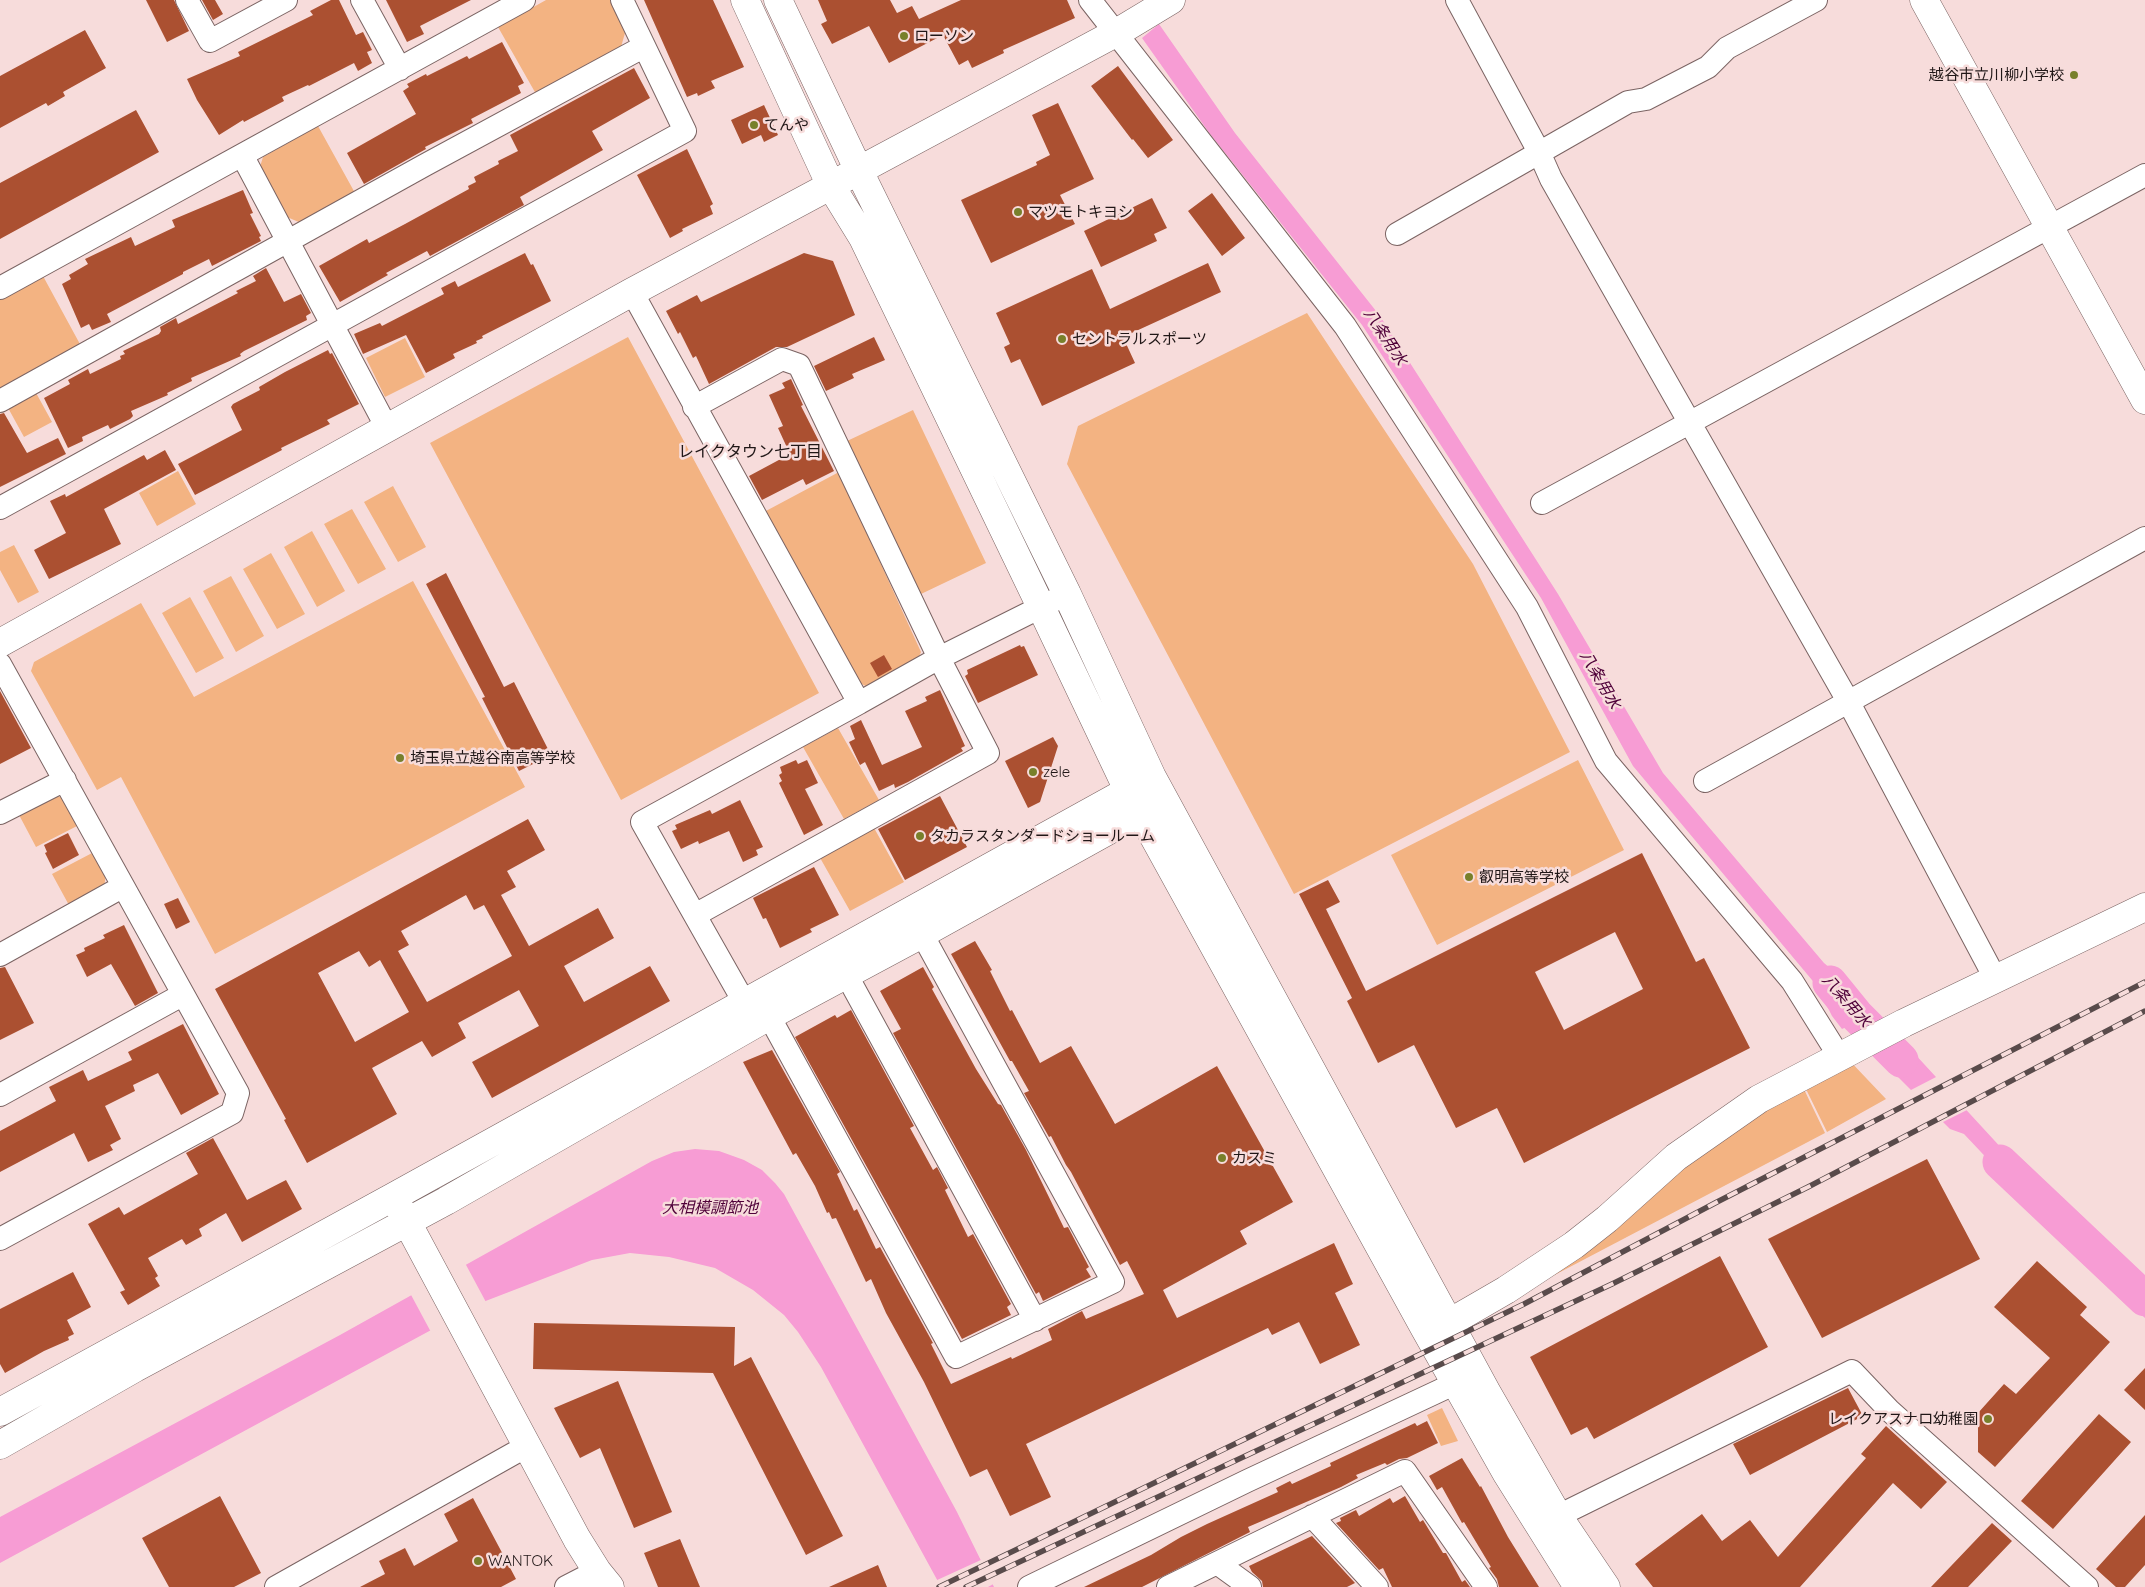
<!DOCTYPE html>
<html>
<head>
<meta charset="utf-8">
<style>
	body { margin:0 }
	canvas { display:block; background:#f7dcdb }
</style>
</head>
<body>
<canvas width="2145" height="1587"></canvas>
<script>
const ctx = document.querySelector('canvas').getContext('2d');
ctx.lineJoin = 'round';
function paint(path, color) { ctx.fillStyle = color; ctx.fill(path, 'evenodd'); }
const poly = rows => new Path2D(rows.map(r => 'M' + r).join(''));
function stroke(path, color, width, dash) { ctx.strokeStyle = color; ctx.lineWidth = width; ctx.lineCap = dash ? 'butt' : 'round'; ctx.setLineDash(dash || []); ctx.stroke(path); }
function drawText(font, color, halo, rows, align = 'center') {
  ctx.font = font + ' Quicksand,"Noto Sans JP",sans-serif'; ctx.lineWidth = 5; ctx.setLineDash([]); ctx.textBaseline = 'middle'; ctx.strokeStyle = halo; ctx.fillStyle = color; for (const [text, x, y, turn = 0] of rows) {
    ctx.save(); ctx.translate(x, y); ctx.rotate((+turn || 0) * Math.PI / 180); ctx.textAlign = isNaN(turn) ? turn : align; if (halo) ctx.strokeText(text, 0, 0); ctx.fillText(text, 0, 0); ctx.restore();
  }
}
paint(poly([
	[546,0,610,0,625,33,621,47,536,94,498,27],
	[318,126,355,193,301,223,287,217,259,170,263,157],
	[43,276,81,346,0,391,0,300],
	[1307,313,1473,564,1570,752,1294,894,1067,464,1078,426],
	[628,337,819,693,621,800,430,443],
	[405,338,425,377,385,397,366,358],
	[35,391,52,422,24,437,7,406],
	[913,410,986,563,921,594,847,441],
	[178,471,196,504,157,526,139,493],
	[839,472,921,652,917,661,869,688,860,683,764,512],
	[393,486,426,547,398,562,364,502],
	[352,509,386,569,358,584,324,524],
	[312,531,345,591,317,607,284,547],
	[14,545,39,592,18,603,0,570,0,552],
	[271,553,305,614,277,629,243,569],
	[231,576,264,636,236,652,203,591],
	[413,581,525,787,215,954,121,777,97,790,31,671,34,662,141,603,194,697],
	[190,597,224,658,196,673,162,613],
	[838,728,879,800,844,819,803,747],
	[1578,760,1624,850,1437,945,1391,855],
	[52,795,65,798,79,825,36,847,18,813],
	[873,826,904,882,850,911,819,856],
	[94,852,106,873,104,889,70,907,52,874],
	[1848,1059,1886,1099,1827,1132,1803,1083],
	[1801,1083,1825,1133,1526,1290,1648,1194],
	[1442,1408,1458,1441,1441,1446,1427,1415]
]), '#f3b382');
paint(poly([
	[1159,24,1235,133,1380,316,1558,594,1663,773,1824,963,1855,989,1872,1015,1842,1029,1832,1016,1817,986,1633,766,1541,598,1362,325,1210,134,1142,38],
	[1901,1039,2040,1190,2029,1203,1964,1134,1950,1129,1871,1050],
	[695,1149,719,1151,744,1160,762,1170,775,1183,784,1194,957,1512,994,1587,941,1587,821,1367,798,1332,784,1315,753,1290,715,1268,669,1257,630,1253,592,1260,483,1302,0,1563,0,1517,340,1335,652,1161,674,1152],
	[2055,1205,2145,1289,2145,1318,2041,1219]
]), '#f79cd4');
paint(poly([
	[1938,1076,1969,1109,1941,1123,1909,1091],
	[465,1263,487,1304,432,1334,410,1293],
	[983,1559,995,1583,988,1587,939,1587,935,1581]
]), '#f7dcdb');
stroke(poly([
	[1830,983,1856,1015,1901,1060],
	[2000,1162,2145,1299]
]), '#f79cd4', 35);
paint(poly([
	[146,0,174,0,189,31,167,42],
	[202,0,215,0,223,14,213,20],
	[331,0,339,0,356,35,363,32,372,50,367,52,372,63,358,71,354,63,309,86,308,85,282,97,284,101,244,122,243,120,219,135,197,100,187,79,240,56,238,52,313,15,310,11],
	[386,0,471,0,420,26,424,34,407,42],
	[644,0,713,0,744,67,711,81,715,88,698,96,697,93,687,97],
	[818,0,890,0,897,13,912,6,919,19,961,0,1067,0,1075,18,1003,50,1004,53,972,68,968,60,959,65,943,35,889,63,869,26,832,44,821,24,827,21],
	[85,30,106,68,63,92,65,96,48,106,46,103,0,128,0,76],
	[502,42,524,83,518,86,521,93,471,119,473,123,425,147,426,149,364,184,347,153,416,114,403,91,409,87,407,84,426,74,427,76,467,56,469,59],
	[1118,66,1173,140,1148,158,1133,139,1132,140,1091,86],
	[634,68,650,98,592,131,603,150,520,197,524,205,430,256,427,251,386,273,388,275,340,302,319,266,367,239,369,243,405,224,469,189,468,186,476,182,474,177,499,164,498,161,518,151,510,135],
	[1058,103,1094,179,1060,195,1075,224,991,263,961,200,1037,165,1036,162,1050,155,1032,115],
	[764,105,778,135,764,142,761,135,742,144,731,120],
	[136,110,159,152,0,239,0,183],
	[687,149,713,204,710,206,713,214,682,229,683,231,670,238,637,175],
	[243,190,253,213,250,214,261,236,259,237,261,241,212,266,209,259,183,272,183,274,107,314,111,322,92,330,89,324,81,328,62,284,71,279,69,275,88,264,85,259,131,237,135,246,175,227,172,220],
	[1212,193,1245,238,1222,256,1188,211],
	[1152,198,1167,228,1154,234,1157,241,1101,267,1084,231],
	[525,253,531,265,533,264,551,301,482,336,483,338,476,341,477,343,453,354,455,358,426,373,406,335,363,354,354,334,380,323,382,326,444,294,441,288,455,281,458,287],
	[804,253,833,261,855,315,787,347,776,347,709,384,696,356,693,358,680,332,678,334,666,311,697,295,701,302],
	[1208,263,1221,292,1123,337,1135,363,1042,406,1020,359,1011,363,1004,347,1010,344,996,313,1092,269,1110,309],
	[266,268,284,302,301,294,311,313,306,316,307,320,244,351,240,354,241,356,191,378,192,381,167,393,168,395,131,411,133,416,130,419,110,429,108,425,82,437,83,441,68,448,44,398,70,384,68,380,88,369,90,374,121,359,120,356,125,354,123,351,159,334,161,331,160,327,176,318,178,324,238,293,236,291,256,281,253,276],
	[874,337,885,360,852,374,854,378,826,391,814,366],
	[328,350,330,354,332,353,359,404,327,420,330,424,281,448,282,450,195,495,178,464,242,430,231,407,233,404,260,390,259,387,285,372],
	[791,379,803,405,801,406,834,471,806,485,803,479,762,500,749,476,790,454,778,428,783,426,769,395,785,388,782,383],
	[4,413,27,453,58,438,66,454,0,487,0,414],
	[165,450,176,470,104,509,121,544,49,579,34,550,66,533,50,501,65,494,66,497,144,455,147,460],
	[446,573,504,687,514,682,551,755,519,771,482,698,485,697,426,584],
	[1020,645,1021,647,1024,646,1038,675,978,703,965,676,968,674,967,670],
	[884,655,892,669,878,677,870,663],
	[940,690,965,746,961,748,963,751,908,782,895,788,894,784,879,791,865,762,860,765,849,742,855,739,850,726,861,720,882,765,922,747,905,711,927,701,925,697],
	[0,691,31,748,0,764],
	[1053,737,1058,746,1040,802,1028,808,1005,761],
	[796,760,798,764,807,760,818,783,805,789,823,825,804,835,779,783,782,781,779,775,782,773,780,767],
	[940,796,967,847,905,880,878,829],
	[740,800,763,847,756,850,758,855,743,862,729,831,699,844,698,841,681,849,672,831,677,829,675,825,710,810,712,814],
	[528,819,545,850,507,871,516,887,501,895,529,946,598,908,614,938,564,966,584,1002,650,966,670,1001,492,1098,472,1062,539,1026,519,990,458,1023,466,1038,432,1057,422,1041,372,1068,397,1114,307,1163,284,1120,286,1119,215,989],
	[466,895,474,910,484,905,512,956,427,1002,398,951,409,945,401,931],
	[359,951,369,967,380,960,409,1012,355,1042,318,973],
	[68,833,79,855,53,869,45,853,47,852,44,845],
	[1642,853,1696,962,1704,958,1750,1048,1524,1163,1497,1108,1456,1128,1414,1045,1378,1063,1347,1001,1352,998,1299,894,1328,880,1340,902,1326,909,1366,991],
	[1615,932,1643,989,1564,1030,1535,972],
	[814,867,839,915,810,929,812,932,780,948,766,918,763,919,753,898],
	[178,898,190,922,176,929,164,904],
	[124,925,158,993,135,1006,111,964,87,977,76,955,85,951,84,948,105,938,103,935],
	[975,941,992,970,990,971,1010,1011,1012,1010,1040,1063,1071,1046,1115,1124,1217,1066,1293,1202,1240,1231,1247,1244,1163,1290,1177,1318,1334,1243,1353,1284,1335,1293,1360,1345,1320,1364,1299,1322,1272,1335,1268,1328,1026,1444,1051,1497,1010,1516,987,1469,970,1477,924,1382,886,1313,871,1279,866,1282,836,1218,832,1219,829,1212,827,1213,815,1186,796,1153,793,1155,743,1062,772,1050,840,1172,837,1174,854,1211,857,1209,876,1249,880,1247,933,1343,931,1344,951,1384,1011,1357,1012,1359,1052,1340,1048,1329,1082,1311,1086,1319,1144,1294,1127,1261,1120,1265,1071,1172,1066,1165,1051,1136,1049,1137,1024,1093,1029,1091,1012,1061,1010,1061,951,954],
	[5,967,34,1023,0,1040,0,968],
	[923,967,934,987,932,989,976,1069,998,1104,1001,1105,1026,1150,1064,1228,1068,1227,1089,1267,1086,1269,1091,1277,1043,1301,1039,1292,1036,1294,893,1033,901,1029,880,991],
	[851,1010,914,1126,910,1128,933,1170,937,1167,948,1188,945,1190,968,1237,973,1234,1011,1304,1007,1307,1011,1315,962,1339,795,1037,835,1015,837,1018],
	[183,1024,219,1094,181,1115,158,1073,133,1085,135,1091,105,1106,121,1139,110,1145,113,1150,88,1162,74,1133,0,1172,0,1131,56,1101,49,1087,83,1070,88,1081,132,1060,128,1052],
	[213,1138,247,1200,286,1180,302,1209,242,1242,226,1213,199,1229,202,1236,186,1245,182,1239,148,1258,158,1276,155,1278,160,1286,128,1305,120,1292,125,1290,88,1224,119,1207,124,1215,198,1174,186,1153],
	[1927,1159,1980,1259,1822,1338,1768,1239],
	[1720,1256,1768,1347,1594,1439,1587,1427,1571,1435,1530,1357],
	[2037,1261,2087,1307,2080,1315,2110,1342,1995,1467,1978,1452,1978,1413,2004,1384,2016,1394,2050,1358,1994,1307],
	[73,1272,91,1307,67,1320,74,1334,68,1337,69,1340,44,1351,5,1373,0,1364,0,1309],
	[534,1323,735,1327,734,1366,751,1357,843,1536,806,1555,713,1373,533,1369],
	[2145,1368,2145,1410,2124,1390],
	[618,1381,672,1512,634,1528,600,1448,580,1458,554,1408],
	[1848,1388,1863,1416,1750,1475,1733,1444],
	[2099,1414,2131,1442,2053,1529,2021,1501],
	[1427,1421,1438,1443,1407,1458,1399,1459,1387,1465,1385,1463,1356,1475,1358,1478,1341,1487,1248,1527,1250,1532,1142,1587,1084,1587,1151,1555,1181,1537,1207,1524,1278,1492,1276,1488,1290,1481,1292,1484,1331,1466,1330,1463,1415,1423,1417,1426],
	[1886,1426,1947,1482,1921,1509,1893,1483,1800,1587,1653,1587,1635,1564,1702,1514,1722,1541,1750,1520,1778,1557,1866,1458,1861,1454],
	[1462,1458,1480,1487,1481,1486,1508,1537,1539,1587,1499,1587,1497,1579,1489,1568,1491,1567,1464,1522,1462,1523,1442,1487,1437,1490,1429,1476],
	[220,1496,261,1573,234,1587,169,1587,142,1538],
	[1405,1496,1420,1522,1423,1520,1443,1553,1446,1553,1462,1582,1465,1580,1470,1587,1392,1587,1383,1568,1379,1570,1336,1523,1341,1521,1340,1518,1356,1510,1359,1516,1390,1498,1393,1503],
	[473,1498,516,1579,501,1587,360,1587,385,1574,379,1561,405,1548,414,1566,458,1541,444,1514],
	[2145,1515,2145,1565,2125,1587,2116,1587,2096,1569],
	[1992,1523,2012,1541,1968,1587,1931,1587],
	[1312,1536,1355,1583,1347,1587,1263,1587,1262,1581,1252,1572,1249,1566],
	[680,1539,700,1587,658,1587,644,1553],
	[878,1565,887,1587,829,1587]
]), '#ab5031');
const minor = poly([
	[187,0,210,41,286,0],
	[362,0,400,69],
	[1090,0,1345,326,1527,607,1606,761,1792,981,1839,1056],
	[1457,0,1539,152,1551,179,1848,701,1995,978],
	[242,155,387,428],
	[1397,234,1628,102,1646,99,1708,67,1727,48,1816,0],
	[0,288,524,0],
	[632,292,859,703,642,822,744,1002],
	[0,401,425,165,643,47],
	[694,407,782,359,799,365,939,658,988,753,695,915],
	[1542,503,2145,175],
	[0,508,685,131,622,0],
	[0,664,238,1093,232,1113,0,1239],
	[859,703,939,658,1067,594],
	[1705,781,2145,538],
	[0,813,65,780],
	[0,955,122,887],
	[846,974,1035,1320],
	[769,1016,956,1357,1113,1282,922,934],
	[0,1095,182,995],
	[1312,1516,1377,1587],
	[1558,1516,1852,1371,1890,1411,2087,1587],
	[1217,1563,1250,1587],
	[276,1587,527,1446],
	[566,1587,597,1571,582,1587],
	[1029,1587,1247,1481,1456,1383],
	[1168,1587,1405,1471,1486,1587]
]);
const tertiary = poly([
	[745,0,831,186,863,238,1041,607,1128,790,1425,1329,1507,1474,1578,1587],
	[778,0,859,171,1067,594,1152,777,1486,1391,1558,1516,1606,1587],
	[1924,0,2145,400],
	[0,643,632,292,1123,29,1171,0],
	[399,1207,577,1539,597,1571,610,1587],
	[1449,1323,1506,1290,1574,1245,1607,1219,1676,1157,1759,1099,1904,1023,2145,907],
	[0,1412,393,1197,1144,782],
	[0,1445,135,1368,446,1201,769,1016,922,934,1156,804]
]);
stroke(minor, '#7b6463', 24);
stroke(tertiary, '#7b6463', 29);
stroke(minor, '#fff', 22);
stroke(tertiary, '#fff', 28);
const rail = poly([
	[939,1587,1524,1304,1717,1202,2145,982],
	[966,1587,1612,1284,1808,1187,2145,1011]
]);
stroke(rail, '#594b4b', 5.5);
stroke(rail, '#f7dcdb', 4, [11]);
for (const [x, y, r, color] of [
	[904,36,5,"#78802b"],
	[2074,75,5,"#78802b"],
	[754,125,5,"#78802b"],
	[1018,212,5,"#78802b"],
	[1062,339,5,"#78802b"],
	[400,758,5,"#78802b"],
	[1033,772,5,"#78802b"],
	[920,836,5,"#78802b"],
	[1469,877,5,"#78802b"],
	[1222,1158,5,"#78802b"],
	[1988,1419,5,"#78802b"],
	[478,1561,5,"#78802b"]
]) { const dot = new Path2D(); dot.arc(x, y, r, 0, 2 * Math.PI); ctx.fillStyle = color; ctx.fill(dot); stroke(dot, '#f7dcdb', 2); }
drawText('15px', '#201717', '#f7dcdb', [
	["ローソン",914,36],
	["越谷市立川柳小学校",2064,75,"right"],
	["てんや",764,125],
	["マツモトキヨシ",1028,212],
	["セントラルスポーツ",1072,339],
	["埼玉県立越谷南高等学校",410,758],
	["zele",1043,772],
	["タカラスタンダードショールーム",930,836],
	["叡明高等学校",1479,877],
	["カスミ",1232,1158],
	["レイクアスナロ幼稚園",1978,1419,"right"],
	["WANTOK",488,1561]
], 'left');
drawText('italic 16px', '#4f0039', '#f7dcdb', [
	["八条用水",1385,337,57],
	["八条用水",1600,680,60],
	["八条用水",1846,1001,49],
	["大相模調節池",710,1208]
]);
drawText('16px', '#201717', '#f7dcdb', [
	["レイクタウン七丁目",750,452]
]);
</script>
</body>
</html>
